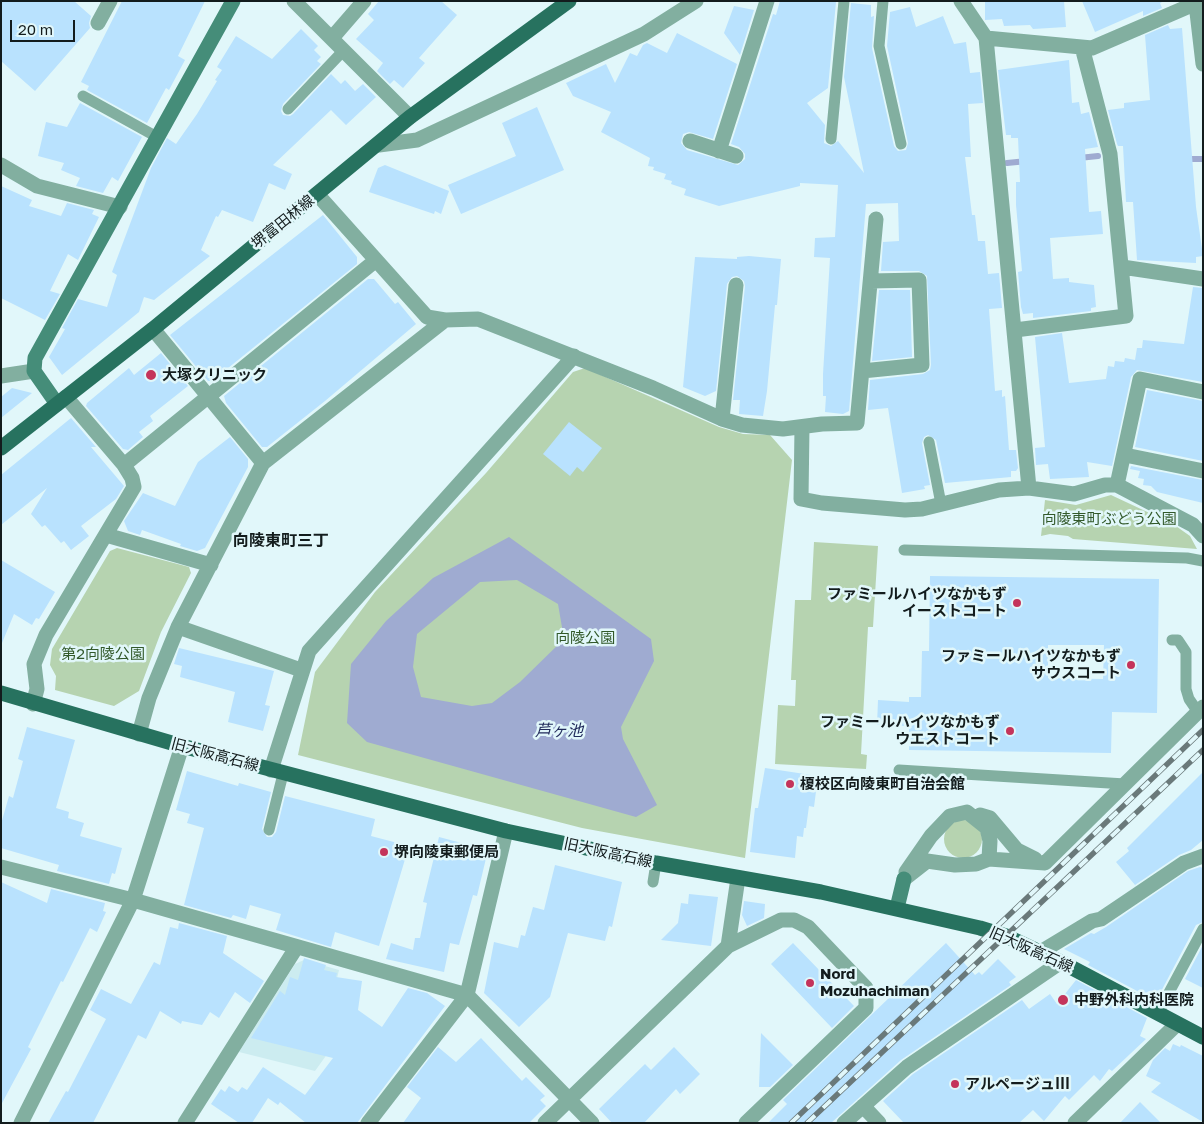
<!DOCTYPE html>
<html>
<head>
<meta charset="utf-8">
<style>
	body { margin:0 }
	#map { position:relative; width:1204px; height:1124px; overflow:hidden; background:#e1f7fa; font-family:"Golos Text",sans-serif }
	canvas { display:block }
	.frame { position:absolute; inset:0; border:2px solid #131c1d; pointer-events:none }
	.scale { position:absolute; left:10px; top:20px; width:65px; height:22px; box-sizing:border-box; border:2px solid #131c1d; border-top:0; padding-left:6px; font-size:15px; line-height:18px; white-space:nowrap; color:#131c1d; -webkit-text-stroke:4px #e1f7fa; paint-order:stroke }
</style>
</head>
<body>
<div id="map">
<canvas width="1204" height="1124"></canvas>
<div class="frame"></div>
<div class="scale">20 m</div>
</div>
<script>
const ctx = document.querySelector('canvas').getContext('2d');
ctx.lineJoin = 'round';
function paint(path, color) { ctx.fillStyle = color; ctx.fill(path, 'evenodd'); }
const poly = rows => new Path2D(rows.map(r => 'M' + r).join(''));
function stroke(path, color, width, dash) { ctx.strokeStyle = color; ctx.lineWidth = width; ctx.lineCap = dash ? 'butt' : 'round'; ctx.setLineDash(dash || []); ctx.stroke(path); }
function drawText(font, color, halo, rows, align = 'center') {
  ctx.font = font + ' "Golos Text","Noto Sans JP",sans-serif'; ctx.lineWidth = 5; ctx.setLineDash([]); ctx.textBaseline = 'middle'; ctx.strokeStyle = halo; ctx.fillStyle = color; for (const [text, x, y, turn = 0] of rows) {
    ctx.save(); ctx.translate(x, y); ctx.rotate((+turn || 0) * Math.PI / 180); ctx.textAlign = isNaN(turn) ? turn : align; if (halo) ctx.strokeText(text, 0, 0); ctx.fillText(text, 0, 0); ctx.restore();
  }
}
paint(poly([
	[304,960,339,970,330,1007,356,1014,315,1071,239,1052,295,964]
]), '#ccecf0');
paint(poly([
	[585,368,719,427,743,434,770,435,792,460,745,858,582,828,298,755,315,672,375,592,486,473,573,372],
	[1111,495,1173,524,1190,536,1197,549,1073,539,1068,536,1050,534,1041,536,1045,500,1076,505],
	[814,542,878,546,873,627,868,627,861,754,867,755,866,769,775,764,778,705,795,706,796,680,791,680,795,600,811,600],
	[117,548,189,567,191,573,161,632,139,691,114,706,55,690,56,676,50,665,52,649,110,551],
	'944 839a19 19 0 1 1 38 0a19 19 0 1 1-38 0Z'
]), '#b6d3b0');
paint(poly([
	[509,537,651,639,654,661,621,727,623,739,657,805,636,817,367,742,347,723,351,664,386,621,433,578],
	[517,580,558,604,564,639,520,682,492,703,472,706,421,697,413,667,417,634,480,582]
]), '#9fabd1');
stroke(poly([
	[1079,158,1098,156],
	[1184,159,1203,159],
	[1007,163,1027,161]
]), '#9fabd1', 6);
paint(poly([
	[1,1,74,1,91,16,89,23,90,28,35,91,1,61],
	[122,1,205,1,178,56,185,60,169,90,166,88,147,123,87,90,89,86,81,82],
	[379,1,441,1,457,15,419,58,425,63,403,88,394,80,390,84,377,71,383,63,356,39,374,20,368,14],
	[780,1,836,2,828,88,807,103,825,125,824,143,831,146,838,141,864,173,844,77,851,3,871,5,871,17,874,16,872,48,894,146,898,151,906,150,908,143,887,46,890,12,910,7,916,27,943,16,954,44,966,42,970,73,980,72,983,103,968,104,971,157,965,157,972,215,975,215,978,241,985,241,988,274,999,273,1002,308,989,309,995,391,1002,390,1002,397,1005,396,1009,450,1016,450,1018,468,1016,471,1011,471,1011,477,945,483,936,440,928,435,924,437,922,443,930,485,924,486,925,489,902,493,888,408,868,410,870,380,923,374,930,370,931,365,927,276,919,271,881,271,883,242,899,241,898,203,866,204,849,411,843,414,825,412,826,396,823,396,823,374,830,258,814,257,815,238,835,237,838,185,800,183,800,186,719,206,684,195,686,189,671,184,672,181,664,179,666,174,653,170,654,167,648,166,650,158,601,132,611,112,573,96,566,83,606,64,615,83,630,53,637,56,643,45,647,43,667,53,677,33,737,64,713,139,689,132,683,134,681,143,687,150,738,165,745,159,745,154,739,147,731,144,773,14,776,15],
	[985,1,1064,1,1066,27,1033,29,1030,25,1004,26,1002,19,985,20],
	[1082,1,1164,1,1160,3,1162,8,1143,16,1143,11,1095,32],
	[734,6,754,10,740,55,724,33],
	[1168,25,1170,29,1182,28,1196,207,1203,256,1196,257,1196,263,1137,260,1133,202,1126,202,1123,146,1118,146,1117,144,1108,110,1124,108,1124,103,1150,100,1145,35],
	[301,29,318,46,314,50,321,57,317,61,321,64,283,104,281,111,283,115,290,116,293,114,331,74,341,84,345,80,355,91,363,84,376,97,346,125,331,110,273,165,292,174,285,190,269,183,253,222,222,210,218,217,216,216,201,250,210,256,154,300,144,297,139,312,62,375,49,357,65,329,62,328,78,299,107,307,117,275,112,272,151,168,167,138,176,144,197,114,217,81,215,80,222,70,217,67,236,36,272,59],
	[1069,60,1072,103,1079,102,1081,114,1089,112,1098,147,1085,149,1089,212,1101,211,1103,234,1050,238,1053,279,1069,278,1069,282,1094,285,1096,307,1091,308,1091,311,1033,318,1033,313,1023,314,1021,307,1018,272,1022,271,1016,205,1016,182,1020,182,1018,138,1011,138,1011,135,1006,135,998,70],
	[80,103,142,137,118,181,112,177,103,193,76,186,80,178,61,170,64,163,38,156,46,122,67,127],
	[537,107,564,170,461,214,448,185,516,156,502,123],
	[385,165,449,191,441,214,435,211,434,214,369,192,378,168],
	[1,186,32,200,29,206,61,216,67,203,94,210,92,214,99,217,78,260,68,254,50,291,60,294,45,320,1,298],
	[323,215,357,257,357,264,212,381,208,381,170,335],
	[749,256,781,259,777,305,775,305,767,391,763,416,739,414,740,400,733,400,745,286,744,281,737,276,732,277,727,284,716,391,705,396,683,387,695,257,737,259,737,257],
	[368,279,374,279,395,304,398,302,416,324,325,401,267,447,262,447,226,403,224,396],
	[1193,287,1203,288,1203,382,1137,370,1131,377,1112,466,1087,462,1089,477,1050,479,1048,464,1036,465,1035,448,1045,447,1035,337,1062,333,1069,383,1106,379,1108,366,1114,367,1115,361,1124,362,1125,358,1135,360,1137,348,1142,348,1143,340,1184,344],
	[879,290,910,290,912,357,872,361],
	[161,353,188,386,150,416,153,421,139,432,143,437,128,450,123,449,86,406,87,403,129,368,134,375],
	[12,388,32,393,1,418,1,397],
	[1147,390,1203,401,1203,461,1135,447],
	[71,418,96,447,91,447,124,486,116,499,81,526,89,536,71,550,64,541,61,543,45,525,42,527,31,514,47,488,1,525,1,475],
	[569,422,602,448,583,472,577,467,570,476,543,454],
	[230,437,248,459,248,467,205,548,197,551,180,546,181,544,142,530,140,535,128,531,124,521,143,493,175,506,198,462],
	[1131,466,1203,480,1203,503,1157,492,1151,486,1143,485,1144,479,1138,478,1140,471,1130,469],
	[1,560,55,592,39,619,36,618,32,625,14,614,2,643],
	[930,576,1159,579,1157,713,1112,712,1111,753,909,750,909,726,877,725,878,700,909,702,909,697,921,697,922,651,929,651],
	[1048,645,1104,645,1103,679,1048,678],
	[179,648,274,671,265,705,270,706,263,731,228,722,235,692,180,677,182,666,174,664],
	[27,727,75,740,56,808,69,812,68,818,84,823,80,836,122,848,115,874,112,873,109,884,57,871,59,865,1,848,1,824,9,796,13,798,23,761,18,759],
	[765,768,818,776,814,807,809,806,806,828,804,828,803,837,797,836,795,858,750,852,755,808,758,808],
	[187,771,238,786,239,783,271,792,262,829,267,837,272,837,276,832,285,796,375,819,371,836,409,846,379,946,335,932,331,947,308,940,276,930,281,914,250,905,246,919,233,915,231,918,184,905,204,828,187,823,190,814,176,810],
	[1203,772,1203,840,1191,850,1179,855,1135,885,1116,862,1129,851,1127,848],
	[439,837,488,850,477,896,473,895,459,945,450,943,444,972,386,959,391,943,413,950,415,938,420,938,427,903,423,902],
	[555,865,622,882,612,927,609,926,605,941,568,933,550,997,519,1027,484,993,490,963,494,942,518,948,521,935,525,936,533,907,544,910],
	[1200,867,1203,868,1203,922,1196,925,1156,1001,1088,965,1090,962,1064,949,1091,933,1094,934,1106,927,1188,871],
	[1,882,47,903,51,889,105,903,103,911,106,912,97,932,90,928,63,982,61,981,28,1047,31,1049,1,1105],
	[689,894,718,897,711,946,661,940,678,923,681,903,688,904],
	[744,901,765,904,764,918,747,926,742,915],
	[179,923,227,936,223,953,264,981,250,1003,235,992,219,1018,210,1012,202,1025,182,1021,181,1024,160,1011,146,1039,138,1035,93,1123,48,1123,66,1091,68,1092,106,1019,90,1010,101,989,131,1004,154,962,160,965,170,927,178,929],
	[793,943,854,1006,832,1028,771,964],
	[946,943,975,975,979,972,982,975,998,959,1016,977,1009,982,1011,985,901,1060,831,1123,768,1123,787,1104,783,1100],
	[1203,945,1203,988,1185,979],
	[304,958,326,965,324,970,337,973,336,977,362,981,358,1010,382,1027,408,988,427,993,445,1006,357,1123,306,1123,280,1102,278,1105,268,1098,252,1123,239,1123,211,1104,221,1089,225,1092,229,1086,238,1092,242,1087,247,1090,263,1067,305,1095,333,1058,251,1038,280,991,285,995,290,977,298,980],
	[1076,980,1147,1018,1140,1036,1146,1039,1112,1071,1109,1069,1100,1081,1094,1075,1069,1100,1065,1096,1044,1121,1033,1110,1019,1123,904,1123,883,1101,913,1074,1022,1000,1029,1009,1050,994,1057,1004],
	[761,1033,793,1065,770,1087,759,1087],
	[481,1038,522,1081,526,1077,545,1096,540,1100,546,1106,529,1123,403,1123,421,1098,407,1087,438,1047,456,1062],
	[1173,1044,1180,1047,1181,1045,1203,1056,1203,1122,1151,1092,1161,1083,1146,1076,1153,1060,1165,1048,1170,1051],
	[674,1047,700,1074,680,1094,676,1089,644,1123,612,1123,599,1109,645,1064,651,1070],
	[1140,1102,1161,1123,1120,1123]
]), '#b9e2fe');
stroke(poly([
	[883,1,879,46,901,144],
	[83,96,157,137],
	[288,109,344,50],
	[831,139,844,1],
	[929,442,941,504],
	[904,550,1187,558,1203,561],
	[1172,640,1178,640,1186,652,1186,689,1189,699,1198,712],
	[899,770,1125,784],
	[269,830,283,774],
	[653,882,656,863],
	[1158,1013,1203,929]
]), '#82afa0', 11);
stroke(poly([
	[294,1,410,117],
	[961,1,986,38,1029,488],
	[1196,4,1203,64],
	[98,23,110,1],
	[332,38,364,1],
	[986,38,1092,48,1201,1],
	[690,141,736,156],
	[379,145,417,140,644,34,696,1],
	[719,151,767,1],
	[1,165,37,186,120,207],
	[317,194,427,317,445,320,478,319,653,388,722,419,742,425,783,429,822,424,857,423,876,219],
	[1122,267,1203,279],
	[153,329,263,463],
	[1015,330,1126,316,1110,154,1082,47],
	[862,371,922,365,919,280,871,281],
	[1,376,34,371],
	[66,397,124,465],
	[722,419,736,285],
	[802,427,801,499,822,503,905,510,922,509,999,490,1029,488,1074,494,1105,485,1117,485,1193,525,1203,536],
	[1125,455,1203,471],
	[1117,485,1140,379,1203,392],
	[106,535,211,565],
	[178,627,301,670],
	[33,704,37,689,34,664,46,635,134,487,132,478,124,465,375,261],
	[139,734,149,698,178,627,263,463,445,320],
	[271,770,309,651,574,356],
	[980,815,990,818,1017,850,1035,859],
	[506,831,467,995,592,1123],
	[1,867,133,900,467,995,368,1123],
	[906,872,931,836,950,816,967,812,987,828,990,841,989,859],
	[904,879,927,861,955,865,976,864,989,859,1045,863,1203,707],
	[728,946,781,920,794,920,808,927,866,988,866,1008,746,1123],
	[1039,953,1092,921,1101,919,1184,863,1203,856],
	[863,1106,879,1123],
	[21,1123,133,900,182,746],
	[185,1123,296,948],
	[545,1123,728,946,738,878],
	[844,1123,907,1067,1061,962],
	[1075,1123,1177,1024]
]), '#82afa0', 15);
stroke(poly([
	[57,404,34,371,35,358,233,1],
	[897,908,904,879]
]), '#458d79', 15);
stroke(poly([
	[1,448,153,329,410,117,569,1],
	[1,693,182,746,506,831,656,863,821,892,980,928,1006,936,1061,962,1203,1037]
]), '#27725f', 15);
const rail = poly([
	[791,1123,1203,730],
	[807,1123,1203,750]
]);
stroke(rail, '#6a797a', 5.5);
stroke(rail, '#e1f7fa', 4, [11]);
for (const [x, y, r, color] of [
	[151,375,6,"#c4345b"],
	[1017,603,5,"#c4345b"],
	[1131,665,5,"#c4345b"],
	[1010,731,5,"#c4345b"],
	[790,784,5,"#c4345b"],
	[384,852,5,"#c4345b"],
	[810,983,5,"#c4345b"],
	[1063,1000,6,"#c4345b"],
	[955,1084,5,"#c4345b"]
]) { const dot = new Path2D(); dot.arc(x, y, r, 0, 2 * Math.PI); ctx.fillStyle = color; ctx.fill(dot); stroke(dot, '#e1f7fa', 2); }
drawText('15px', '#131c1d', '#e1f7fa', [
	["堺富田林線",283,222,-39],
	["旧大阪高石線",215,755,15],
	["旧大阪高石線",608,853,12],
	["旧大阪高石線",1031,950,24]
]);
drawText('bold 15px', '#131c1d', '#e1f7fa', [
	["大塚クリニック",162,375],
	["ファミールハイツなかもず",1007,594,"right"],
	["イーストコート",1007,611,"right"],
	["ファミールハイツなかもず",1121,656,"right"],
	["サウスコート",1121,673,"right"],
	["ファミールハイツなかもず",1000,722,"right"],
	["ウエストコート",1000,739,"right"],
	["榎校区向陵東町自治会館",800,784],
	["堺向陵東郵便局",394,852],
	["Nord",820,974],
	["Mozuhachiman",820,991],
	["中野外科内科医院",1074,1000],
	["アルページュⅢ",965,1084]
], 'left');
drawText('15px', '#32592a', '#e1f7fa', [
	["向陵東町ぶどう公園",1109,519],
	["向陵公園",585,638],
	["第2向陵公園",103,654]
]);
drawText('bold 16px', '#131c1d', '#e1f7fa', [
	["向陵東町三丁",281,541]
]);
drawText('italic 16px', '#212b5b', '#e1f7fa', [
	["芦ヶ池",559,731]
]);
</script>
</body>
</html>
